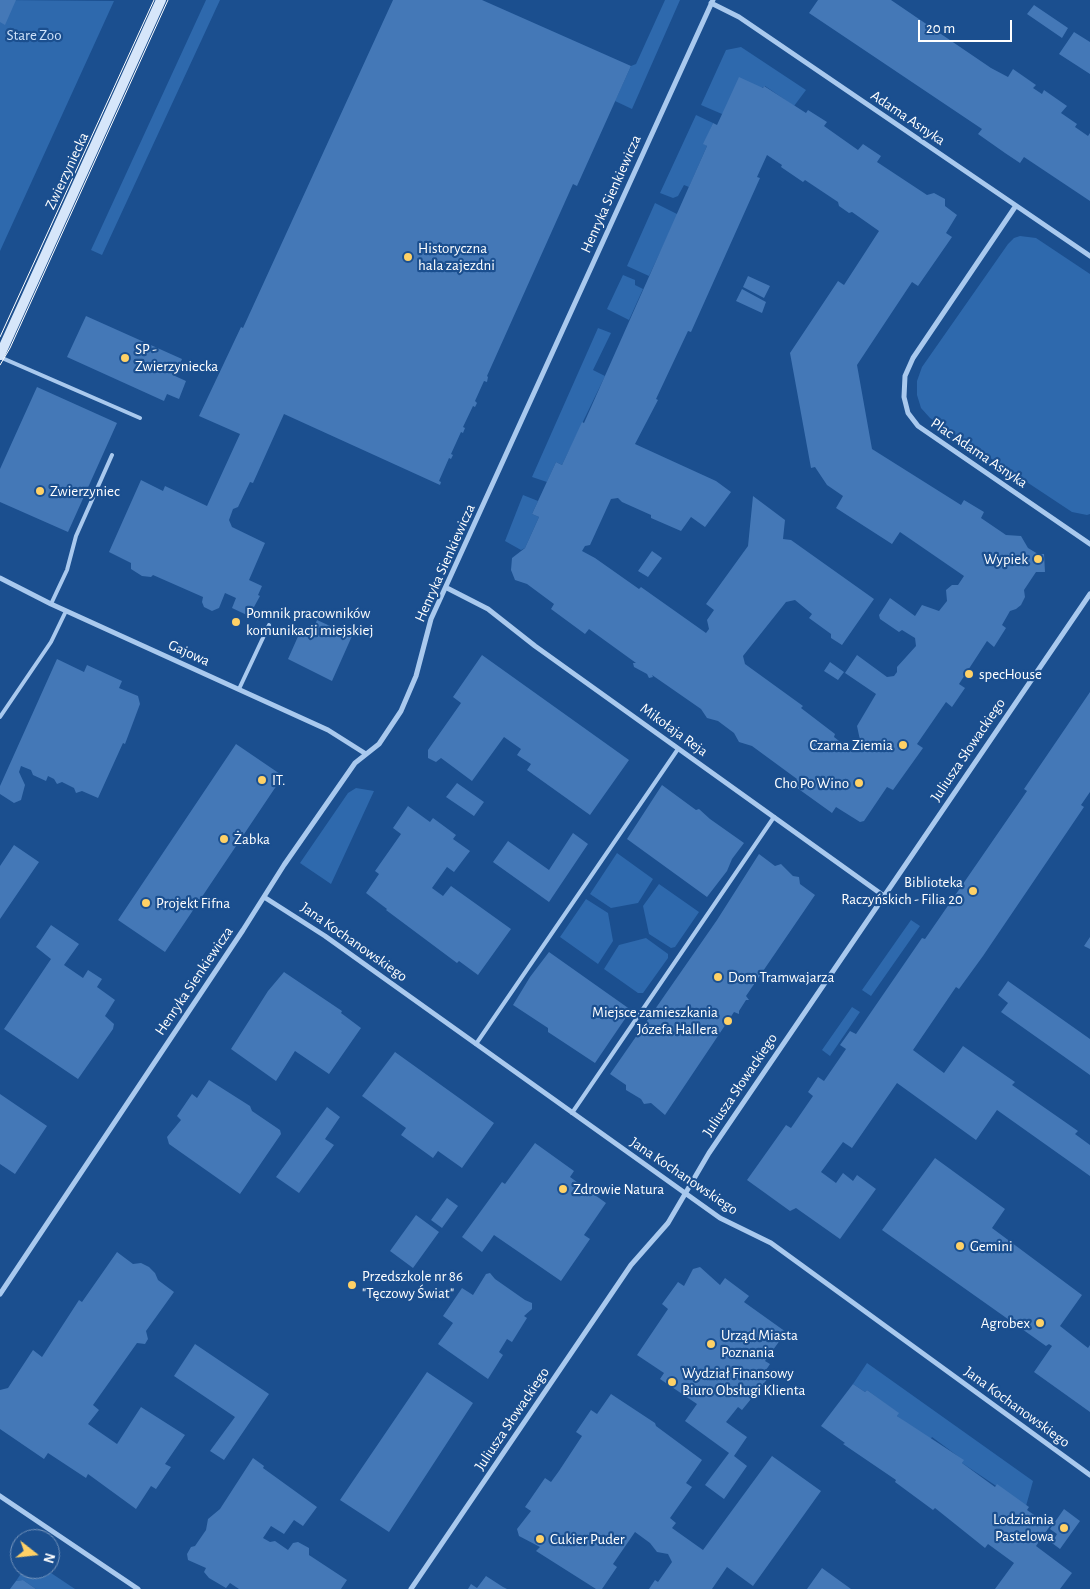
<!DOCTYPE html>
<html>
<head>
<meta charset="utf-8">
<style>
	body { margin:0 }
	#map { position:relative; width:1090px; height:1589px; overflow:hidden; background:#1b4f8f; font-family:"Alegreya Sans",sans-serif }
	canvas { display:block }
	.north { position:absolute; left:10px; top:1529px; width:50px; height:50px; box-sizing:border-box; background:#1b4f8f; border:1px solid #7695bc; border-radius:50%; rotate:106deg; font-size:14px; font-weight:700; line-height:20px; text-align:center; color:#fff }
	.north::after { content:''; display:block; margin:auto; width:18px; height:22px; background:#ffd166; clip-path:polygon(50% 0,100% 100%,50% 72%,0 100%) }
	.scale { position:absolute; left:918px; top:20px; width:94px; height:22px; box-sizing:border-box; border:2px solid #fff; border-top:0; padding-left:6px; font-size:15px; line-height:18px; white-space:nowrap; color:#fff; -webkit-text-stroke:4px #1b4f8f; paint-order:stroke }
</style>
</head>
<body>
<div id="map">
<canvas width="1090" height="1589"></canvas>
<div class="north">N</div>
<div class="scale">20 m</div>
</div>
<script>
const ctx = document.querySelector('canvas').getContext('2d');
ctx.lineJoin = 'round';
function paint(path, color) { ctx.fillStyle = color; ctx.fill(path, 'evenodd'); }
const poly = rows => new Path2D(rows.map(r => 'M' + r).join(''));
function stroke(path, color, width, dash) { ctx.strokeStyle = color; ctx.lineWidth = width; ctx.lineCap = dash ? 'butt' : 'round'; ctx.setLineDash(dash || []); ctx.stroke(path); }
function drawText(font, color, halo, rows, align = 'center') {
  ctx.font = font + ' "Alegreya Sans",sans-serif'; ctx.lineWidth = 4.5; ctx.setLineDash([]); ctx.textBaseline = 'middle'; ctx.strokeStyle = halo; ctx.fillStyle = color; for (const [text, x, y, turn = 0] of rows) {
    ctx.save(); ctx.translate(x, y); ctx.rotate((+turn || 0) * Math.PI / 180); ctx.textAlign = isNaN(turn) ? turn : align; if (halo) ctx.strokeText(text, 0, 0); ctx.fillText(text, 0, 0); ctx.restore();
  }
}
paint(poly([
	[0,0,114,1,0,251],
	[206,0,220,0,102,255,91,250],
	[665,0,680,0,632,109,615,101,631,66,636,64],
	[741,47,806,90,794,106,765,86,722,114,701,105,726,50],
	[696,115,713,123,704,144,707,146,689,187,684,185,678,196,673,198,660,193],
	[655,203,677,214,677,216,649,276,627,266],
	[1020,236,1036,238,1090,274,1090,514,1087,515,1072,512,930,418,921,408,917,395,917,381,922,367,1008,244,1014,238],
	[623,275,635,280,635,285,643,289,629,320,607,309],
	[598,328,611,333,593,370,605,376,562,465,556,462,547,482,532,477],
	[523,495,538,501,532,514,539,517,525,548,521,550,505,541],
	[356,788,374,791,331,884,300,863,348,793],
	[617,853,653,879,638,903,611,908,590,894],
	[659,884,699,912,675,947,671,948,649,934,643,906],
	[586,899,608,913,613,941,598,964,560,937],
	[911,920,920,926,871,996,862,990],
	[646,938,668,954,668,958,643,993,638,993,604,969,619,945],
	[852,1007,860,1012,830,1056,822,1050],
	[867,1363,1033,1481,1026,1506,962,1463,963,1460,932,1437,930,1440,897,1416,898,1413,867,1390,865,1392,853,1384],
	[24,1569,45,1569,75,1589,36,1589,23,1580,16,1581]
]), '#2e69ad');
paint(poly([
	[0,0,16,0,5,25,0,22],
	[393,0,482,0,631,66,577,186,573,184,487,376,488,377,487,382,484,381,475,401,477,403,475,407,473,406,463,427,465,428,463,433,461,432,451,454,453,455,451,459,449,458,439,481,441,482,440,485,284,414,253,483,250,482,238,507,233,509,229,520,232,527,265,543,249,580,262,586,258,595,260,596,249,616,232,608,236,598,225,593,219,608,212,611,204,607,202,602,203,597,153,575,151,577,142,576,131,569,131,563,109,552,141,480,163,491,165,486,207,506,240,434,199,416,241,327,243,328],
	[818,0,891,0,991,68,1008,77,1013,69,1036,85,1033,88,1042,94,1044,90,1067,106,1061,113,1077,124,1075,127,1088,136,1090,133,1090,201,1024,157,1020,163,1005,153,978,134,982,129,809,13],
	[1034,5,1068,28,1062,38,1027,14],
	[1074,32,1090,42,1090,74,1059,54],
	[739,77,763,88,764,86,806,113,808,110,827,122,824,126,858,150,863,144,881,156,877,162,927,195,934,193,945,199,945,206,957,215,946,233,952,237,918,286,912,282,857,365,872,449,961,505,964,500,984,512,981,518,1006,535,1021,536,1028,548,1038,554,1044,554,1045,572,1036,572,1024,590,1025,597,1021,605,1016,609,1010,611,1002,625,1006,628,994,647,987,641,959,684,965,688,952,707,946,702,917,744,923,748,893,790,887,787,864,821,860,822,836,807,832,813,793,785,797,779,752,746,739,742,734,733,718,721,707,718,701,709,652,675,653,677,649,678,647,674,634,667,633,663,636,663,589,629,585,634,551,609,554,604,527,584,515,580,511,570,512,558,525,548,539,517,532,514,556,462,562,465,582,422,584,423,707,146,703,144,713,123,717,125],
	[767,155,782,165,781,167,803,182,805,180,838,202,839,206,849,213,852,212,879,231,844,285,838,281,790,353,811,468,815,467,827,485,843,496,836,508,892,544,900,532,964,576,958,585,952,585,946,590,947,601,939,611,922,605,915,616,890,598,879,615,880,619,899,632,902,630,915,638,916,646,897,667,897,672,894,676,887,677,857,655,845,673,876,694,857,726,860,740,853,752,834,737,835,734,801,708,803,706,745,664,743,656,786,602,795,600,812,614,809,618,831,634,831,638,842,645,874,599,791,540,783,539,785,520,753,496,748,546,706,604,714,610,707,620,709,629,706,633,641,587,639,589,595,558,582,551,585,546,590,545,611,499,618,498,622,502,651,515,651,518,681,531,691,517,705,527,731,492,716,481,635,444,658,400,656,399,688,331,691,332,760,178,757,177],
	[748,276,770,286,764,298,743,287],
	[742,289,766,302,762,313,736,301],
	[86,316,182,359,175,376,186,381,179,399,167,394,164,401,67,357],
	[37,387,117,423,68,532,0,502,0,469],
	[652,551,662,558,648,577,638,571],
	[317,620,352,636,332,681,288,659,300,632,303,633,306,627,313,630],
	[482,655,629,760,590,815,527,770,531,764,517,755,521,749,504,737,472,781,441,758,436,762,428,758,428,750,461,703,453,697],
	[57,659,84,672,87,665,122,681,119,688,138,696,140,704,125,744,123,743,98,798,82,791,76,793,74,788,62,782,57,784,54,779,48,776,46,781,33,775,31,770,21,766,19,772,25,785,21,800,14,803,0,794,0,786],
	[830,662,844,672,838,680,824,671],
	[1090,692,1090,792,1081,805,1084,807,983,956,959,989,956,987,913,1050,944,1073,963,1046,1015,1082,1012,1085,1078,1131,1075,1134,1090,1145,1090,1176,997,1110,976,1140,897,1083,852,1148,843,1142,821,1172,836,1183,843,1173,853,1181,857,1175,876,1189,840,1239,796,1208,790,1211,747,1180,786,1125,791,1128,813,1096,808,1092,818,1077,824,1081,846,1049,840,1045,850,1031,856,1034,922,938,925,939,1027,791,1024,789],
	[236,744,283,776,165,952,118,920],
	[457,783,484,802,474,816,446,797],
	[662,785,696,810,699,809,710,819,744,843,732,859,727,871,707,897,627,839],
	[408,806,430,822,433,818,456,835,453,839,470,851,454,872,447,867,432,888,443,896,451,886,511,929,478,975,459,961,457,963,386,910,387,909,366,893,379,874,375,871,401,834,393,828],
	[573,833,588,844,549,902,493,862,508,841,549,870],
	[14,845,39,862,0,919,0,866],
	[759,854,775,866,781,864,793,876,799,877,800,884,815,895,746,996,749,1000,746,1000,739,1011,739,1014,734,1012,665,1115,651,1103,644,1104,641,1099,626,1090,626,1085,610,1074,717,920],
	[51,925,79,944,64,965,83,978,88,970,102,979,97,987,115,1000,105,1016,114,1024,113,1029,78,1079,4,1029,51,959,36,947],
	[1090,937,1090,949,1084,946],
	[549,952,631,1010,595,1063,548,1032,548,1028,513,1005,530,977],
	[284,972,342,1011,341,1013,361,1028,329,1074,295,1051,276,1081,231,1049,268,991],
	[1008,981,1090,1039,1090,1075,1001,1012,1008,1003,998,995],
	[395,1052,494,1123,462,1168,438,1151,433,1158,401,1135,406,1128,362,1096],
	[209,1080,250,1106,252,1111,280,1130,281,1134,240,1194,169,1144,167,1137,181,1120,177,1116,192,1094,197,1098],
	[0,1094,47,1126,15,1174,0,1164],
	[327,1107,340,1117,325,1139,334,1145,299,1193,276,1177],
	[535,1143,574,1171,570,1177,606,1203,584,1235,590,1239,561,1281,494,1235,482,1252,462,1237,502,1182,505,1184],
	[935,1158,1005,1209,992,1228,1082,1295,1060,1326,1088,1348,1090,1345,1090,1412,1034,1372,1052,1346,1049,1344,1046,1346,882,1230],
	[447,1198,458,1206,442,1228,431,1220],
	[416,1215,439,1232,413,1268,390,1251],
	[117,1252,133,1264,141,1263,149,1267,155,1273,158,1280,174,1292,146,1331,148,1339,145,1344,137,1343,93,1405,99,1410,88,1424,117,1444,141,1407,185,1435,165,1464,171,1467,156,1489,151,1486,136,1509,88,1474,86,1478,48,1453,44,1459,0,1429,0,1390,8,1388,33,1350,42,1357,79,1300,82,1302],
	[700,1267,720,1285,725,1278,749,1296,744,1302,786,1332,765,1361,770,1364,764,1373,769,1377,742,1410,738,1407,726,1422,747,1437,734,1456,747,1466,724,1499,705,1485,729,1453,685,1421,697,1404,660,1379,664,1373,637,1355,668,1309,662,1304,678,1282,684,1286,693,1269],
	[490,1273,495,1279,525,1300,532,1303,532,1309,524,1316,527,1318,512,1342,507,1339,499,1352,503,1355,488,1379,438,1344,453,1323,443,1316,462,1288,473,1295,486,1274],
	[195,1344,269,1394,224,1460,210,1451,235,1417,174,1376],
	[427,1372,473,1403,389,1532,340,1500],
	[853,1384,865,1392,867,1390,899,1413,897,1416,964,1460,962,1463,995,1487,997,1484,1029,1507,1027,1510,1050,1526,1036,1546,1072,1573,1060,1589,995,1589,1014,1563,988,1544,985,1548,935,1508,933,1510,895,1482,896,1480,843,1444,845,1443,821,1426],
	[611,1394,655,1423,656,1426,702,1460,686,1483,692,1487,670,1518,676,1523,672,1528,703,1550,772,1456,821,1491,753,1586,727,1567,712,1589,649,1589,655,1580,658,1582,672,1562,668,1554,657,1552,650,1543,635,1532,613,1564,617,1567,602,1589,596,1589,536,1551,540,1547,519,1536,517,1529,531,1511,525,1507,545,1478,551,1482,559,1471,582,1436,576,1432,591,1410,597,1414],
	[253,1458,264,1466,263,1468,317,1507,303,1526,294,1520,284,1534,271,1526,263,1538,270,1542,275,1541,288,1550,293,1543,298,1542,309,1548,309,1555,347,1580,341,1589,239,1589,230,1583,226,1588,209,1578,204,1572,206,1568,188,1560,187,1554,191,1547,195,1546,206,1530,208,1519,220,1509],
	[1064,1509,1080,1521,1060,1549,1052,1543,1057,1534,1050,1529],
	[822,1568,851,1589,807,1589],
	[486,1576,503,1587,507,1589,468,1589,471,1584,477,1588],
	[23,1580,36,1589,10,1589,16,1581]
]), '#4478b7');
stroke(poly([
	[0,357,140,418],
	[51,604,67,570,76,536,112,455],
	[239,689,269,625],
	[0,717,51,642,66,611],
	[476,1044,678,749],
	[572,1113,774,817]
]), '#a9c9ee', 4);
stroke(poly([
	[711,3,739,17,1090,256],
	[1015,207,913,358,905,376,904,397,908,413,918,426,1090,544],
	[0,578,51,604,328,730,366,754],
	[447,588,488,609,535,646,884,896],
	[264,897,325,936,720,1218,771,1243,1090,1475],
	[0,1294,243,930,284,865,355,763,379,744,401,711,416,676,431,619,713,0],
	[0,1496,138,1589],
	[411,1589,631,1265,668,1223,709,1153,1090,594]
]), '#a9c9ee', 5);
stroke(poly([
	[0,355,161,0]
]), '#d6e6fa', 10);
stroke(poly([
	[0,337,154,0],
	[0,365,10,348,168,0]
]), '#fff', 1);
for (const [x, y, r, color] of [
	[408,257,5,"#ffd166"],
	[125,358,5,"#ffd166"],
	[40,491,5,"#ffd166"],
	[1038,559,5,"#ffd166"],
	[236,622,5,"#ffd166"],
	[969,674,5,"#ffd166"],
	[903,745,5,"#ffd166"],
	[262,780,5,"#ffd166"],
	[859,783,5,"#ffd166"],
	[224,839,5,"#ffd166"],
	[973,891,5,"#ffd166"],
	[146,903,5,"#ffd166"],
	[718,977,5,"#ffd166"],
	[728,1021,5,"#ffd166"],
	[563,1189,5,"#ffd166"],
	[960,1246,5,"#ffd166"],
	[352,1285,5,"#ffd166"],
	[1040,1323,5,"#ffd166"],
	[711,1344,5,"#ffd166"],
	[672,1382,5,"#ffd166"],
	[1064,1528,5,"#ffd166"],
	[540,1539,5,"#ffd166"]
]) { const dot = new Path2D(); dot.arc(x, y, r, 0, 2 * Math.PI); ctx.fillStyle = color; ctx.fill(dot); stroke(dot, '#1b4f8f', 2); }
drawText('15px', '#cfe3fa', '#1b4f8f', [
	["Stare Zoo",34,35]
]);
drawText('15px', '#fff', '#1b4f8f', [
	["Adama Asnyka",908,118,34],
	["Zwierzyniecka",67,171,-65],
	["Henryka Sienkiewicza",611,194,-66],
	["Plac Adama Asnyka",979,453,34],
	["Henryka Sienkiewicza",445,563,-66],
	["Gajowa",189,653,24],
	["Mikołaja Reja",674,730,36],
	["Juliusza Słowackiego",968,750,-56],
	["Jana Kochanowskiego",354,942,35],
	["Henryka Sienkiewicza",194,981,-56],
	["Juliusza Słowackiego",740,1085,-56],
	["Jana Kochanowskiego",684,1176,34],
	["Jana Kochanowskiego",1017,1407,36],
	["Juliusza Słowackiego",512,1419,-56]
]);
drawText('15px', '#fff', '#1b4f8f', [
	["Historyczna",418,248],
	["hala zajezdni",418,265],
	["SP -",135,349],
	["Zwierzyniecka",135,366],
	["Zwierzyniec",50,491],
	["Wypiek",1028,559,"right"],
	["Pomnik pracowników",246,613],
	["komunikacji miejskiej",246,630],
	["specHouse",979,674],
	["Czarna Ziemia",893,745,"right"],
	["IT.",272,780],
	["Cho Po Wino",849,783,"right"],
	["Żabka",234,839],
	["Biblioteka",963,882,"right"],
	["Raczyńskich - Filia 20",963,899,"right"],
	["Projekt Fifna",156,903],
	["Dom Tramwajarza",728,977],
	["Miejsce zamieszkania",718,1012,"right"],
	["Józefa Hallera",718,1029,"right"],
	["Zdrowie Natura",573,1189],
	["Gemini",970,1246],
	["Przedszkole nr 86",362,1276],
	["\"Tęczowy Świat\"",362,1293],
	["Agrobex",1030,1323,"right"],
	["Urząd Miasta",721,1335],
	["Poznania",721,1352],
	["Wydział Finansowy",682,1373],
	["Biuro Obsługi Klienta",682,1390],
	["Lodziarnia",1054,1519,"right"],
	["Pastelowa",1054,1536,"right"],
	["Cukier Puder",550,1539]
], 'left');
</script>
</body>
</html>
